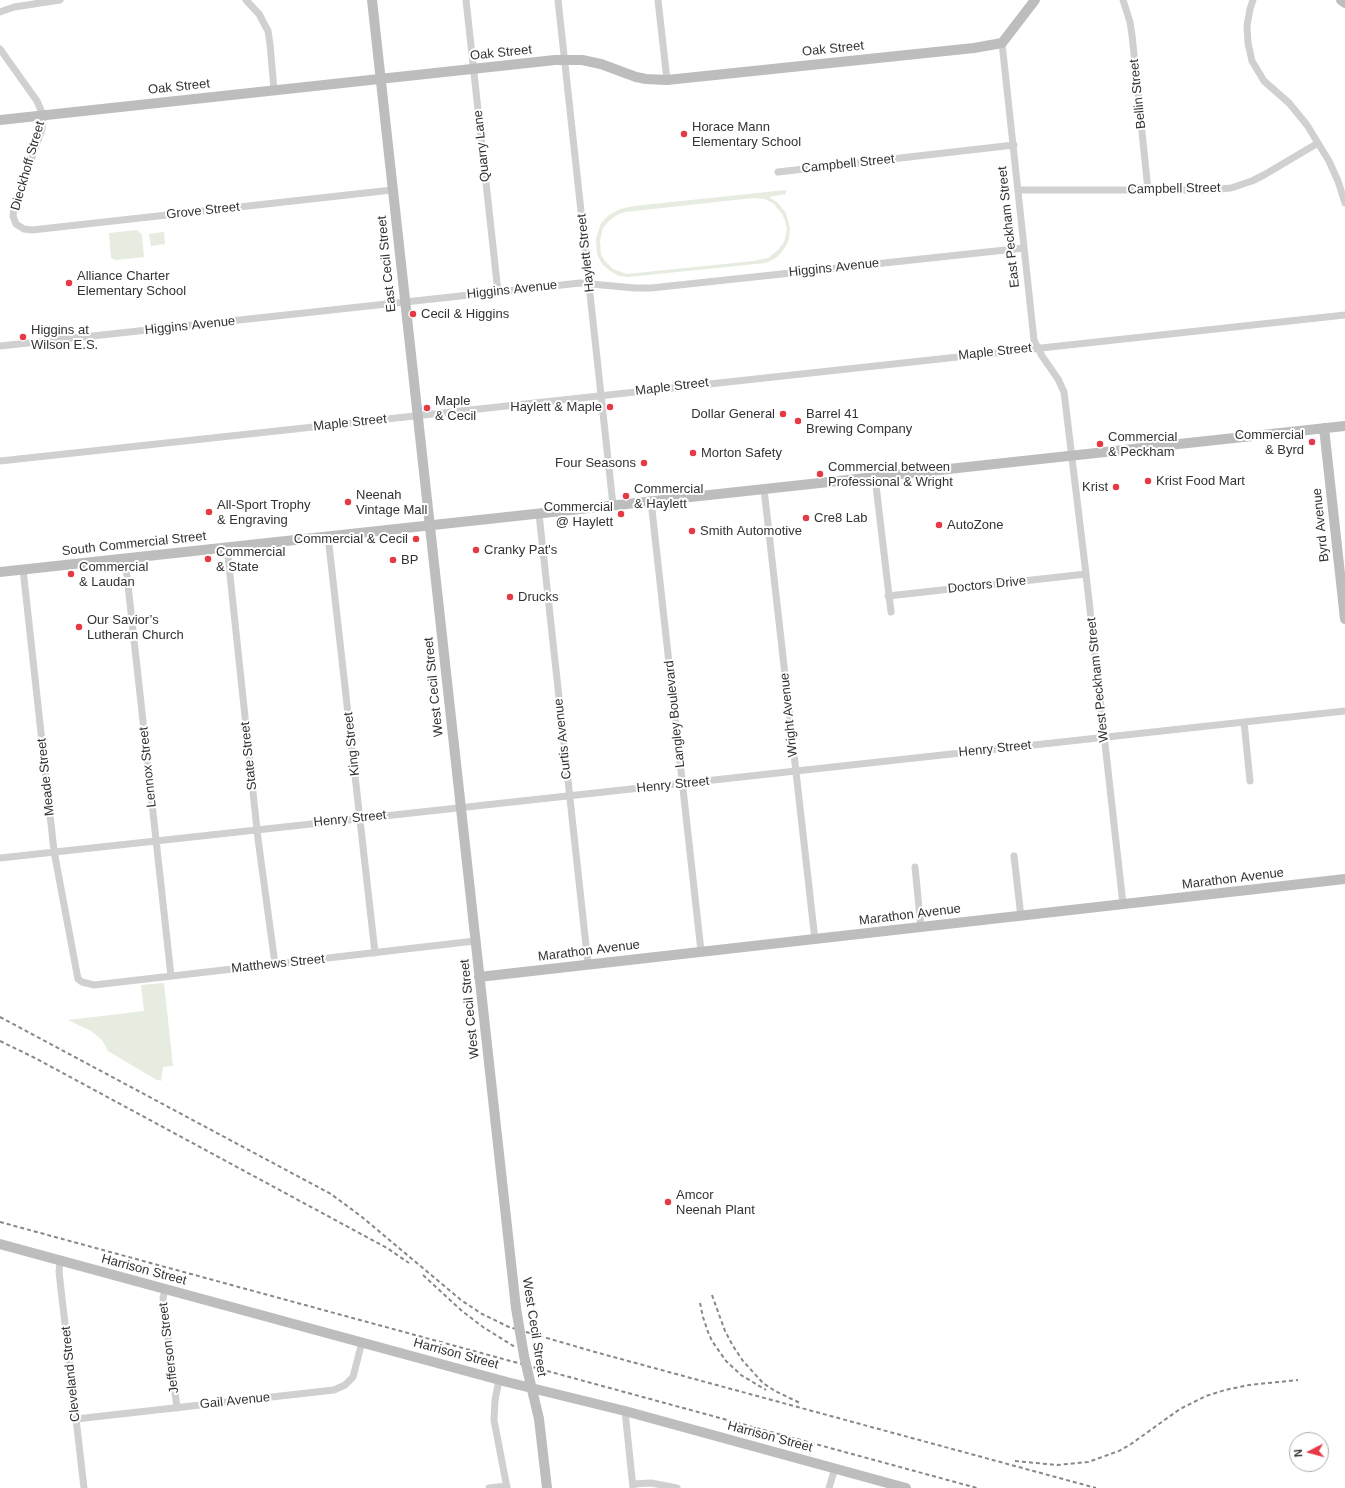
<!DOCTYPE html>
<html>
<head>
<meta charset="utf-8">
<style>
	body { margin:0 }
	#map { position:relative; width:1345px; height:1488px; overflow:hidden; background:#fff; font-family:Helvetica,sans-serif }
	canvas { display:block }
	.north { position:absolute; left:1289px; top:1432px; width:40px; height:40px; box-sizing:border-box; background:#fff; border:1px solid #adadad; border-radius:50%; rotate:264deg; font-size:11px; font-weight:700; line-height:16px; text-align:center; color:#333 }
	.north::after { content:''; display:block; margin:auto; width:14px; height:18px; background:#e63946; clip-path:polygon(50% 0,100% 100%,50% 72%,0 100%) }
</style>
</head>
<body>
<div id="map">
<canvas width="1345" height="1488"></canvas>
<div class="north">N</div>
</div>
<script>
const ctx = document.querySelector('canvas').getContext('2d');
ctx.lineJoin = 'round';
function paint(path, color) { ctx.fillStyle = color; ctx.fill(path, 'evenodd'); }
const poly = rows => new Path2D(rows.map(r => 'M' + r).join(''));
function stroke(path, color, width, dash) { ctx.strokeStyle = color; ctx.lineWidth = width; ctx.lineCap = dash ? 'butt' : 'round'; ctx.setLineDash(dash || []); ctx.stroke(path); }
function drawText(font, color, halo, rows, align = 'center') {
  ctx.font = font + ' Helvetica,sans-serif'; ctx.lineWidth = 4; ctx.setLineDash([]); ctx.textBaseline = 'middle'; ctx.strokeStyle = halo; ctx.fillStyle = color; for (const [text, x, y, turn = 0] of rows) {
    ctx.save(); ctx.translate(x, y); ctx.rotate((+turn || 0) * Math.PI / 180); ctx.textAlign = isNaN(turn) ? turn : align; if (halo) ctx.strokeText(text, 0, 0); ctx.fillText(text, 0, 0); ctx.restore();
  }
}
paint(poly([
	[786,190,786,194,769,197,778,203,786,213,790,228,789,238,787,244,781,253,776,258,766,263,628,277,619,276,610,271,602,264,597,254,596,239,601,223,609,215,620,209,634,206],
	[753,198,765,199,774,204,782,214,785,220,787,230,784,242,778,250,768,258,753,261,627,274,613,269,606,262,601,255,600,240,603,228,609,221,617,215,625,212],
	[137,230,142,235,144,257,116,260,111,258,109,233],
	[164,232,165,244,151,246,149,234],
	[164,983,173,1066,163,1067,161,1081,155,1079,108,1051,102,1040,91,1031,68,1020,144,1011,141,985]
]), '#e6ecdf');
stroke(poly([
	[246,0,259,14,268,31,270,44,274,90],
	[466,0,497,283,499,292],
	[558,0,613,505],
	[658,0,667,80],
	[1123,0,1130,22,1132,35,1148,190],
	[1253,0,1250,9,1247,26,1248,43,1252,61,1264,81,1289,103,1307,125,1329,161,1338,181,1345,203],
	[0,12,14,7,60,0],
	[1002,43,1034,340,1042,356,1058,379,1064,392,1086,574,1123,904],
	[0,49,37,101,43,115,42,129,14,208,13,216,16,224,24,229,32,230,392,190],
	[778,172,1014,145],
	[1018,190,1210,190,1231,188,1252,181,1264,175,1318,143],
	[0,346,580,283,635,288,651,288,1024,248],
	[0,461,1345,315],
	[875,477,891,612],
	[764,489,815,940],
	[651,501,701,951],
	[539,514,588,964],
	[328,536,375,953],
	[227,547,258,839,275,964],
	[125,558,171,976],
	[23,569,54,851,77,974,78,979,82,982,94,985,475,941],
	[888,596,1086,574],
	[1244,722,1250,781],
	[1014,856,1021,917],
	[0,858,1345,711],
	[915,867,921,928],
	[60,1261,59,1272,84,1488],
	[165,1289,163,1298,177,1408],
	[499,1380,495,1400,494,1420,507,1488],
	[625,1411,633,1488],
	[76,1419,334,1390,345,1385,353,1377,362,1342],
	[633,1484,651,1483,677,1488],
	[489,1488,507,1486],
	[829,1488,835,1468]
]), '#d0d0d0', 7);
stroke(poly([
	[372,0,516,1308],
	[1341,0,1345,3],
	[0,120,555,60,582,60,601,64,636,77,646,79,667,80,974,48,1002,43,1035,0],
	[1324,428,1345,619],
	[0,572,1345,426],
	[479,977,1345,879],
	[0,1244,507,1382,625,1411,906,1488],
	[539,1419,547,1488]
]), '#bdbdbd', 10);
stroke(poly([
	[0,1017,331,1194,362,1217,461,1300,482,1314,509,1327,595,1352,1096,1488],
	[0,1041,35,1058,387,1248,409,1263],
	[0,1222,977,1488],
	[423,1275,462,1311,483,1327,515,1347],
	[712,1295,725,1331,733,1346,743,1361,763,1383,775,1391,800,1403],
	[700,1303,703,1317,708,1332,712,1341,726,1361,741,1375,766,1390],
	[1015,1461,1057,1465,1088,1462,1119,1451,1131,1444,1180,1409,1206,1396,1225,1390,1249,1385,1298,1380]
]), '#888', 2, [4, 3]);
stroke(poly([
	[516,1308,524,1356,539,1419]
]), '#bdbdbd', 10);
for (const [x, y, r, color] of [
	[684,134,4,"#e63946"],
	[69,283,4,"#e63946"],
	[413,314,4,"#e63946"],
	[23,337,4,"#e63946"],
	[610,407,4,"#e63946"],
	[427,408,4,"#e63946"],
	[783,414,4,"#e63946"],
	[798,421,4,"#e63946"],
	[1312,442,4,"#e63946"],
	[1100,444,4,"#e63946"],
	[693,453,4,"#e63946"],
	[644,463,4,"#e63946"],
	[820,474,4,"#e63946"],
	[1148,481,4,"#e63946"],
	[1116,487,4,"#e63946"],
	[626,496,4,"#e63946"],
	[348,502,4,"#e63946"],
	[209,512,4,"#e63946"],
	[621,514,4,"#e63946"],
	[806,518,4,"#e63946"],
	[939,525,4,"#e63946"],
	[692,531,4,"#e63946"],
	[416,539,4,"#e63946"],
	[476,550,4,"#e63946"],
	[208,559,4,"#e63946"],
	[393,560,4,"#e63946"],
	[71,574,4,"#e63946"],
	[510,597,4,"#e63946"],
	[79,627,4,"#e63946"],
	[668,1202,4,"#e63946"]
]) { const dot = new Path2D(); dot.arc(x, y, r, 0, 2 * Math.PI); ctx.fillStyle = color; ctx.fill(dot); stroke(dot, '#fff', 1.5); }
drawText('13px', '#333', '#fff', [
	["Oak Street",833,49,-6],
	["Oak Street",501,53,-6],
	["Oak Street",179,87,-6],
	["Bellin Street",1138,94,-96],
	["Quarry Lane",482,146,-96],
	["Campbell Street",848,164,-6],
	["Dieckhoff Street",28,166,-74],
	["Campbell Street",1174,189,-1],
	["Grove Street",203,211,-6],
	["East Peckham Street",1009,227,-96],
	["Haylett Street",586,253,-96],
	["East Cecil Street",387,264,-96],
	["Higgins Avenue",834,268,-6],
	["Higgins Avenue",512,290,-6],
	["Higgins Avenue",190,326,-6],
	["Maple Street",995,352,-6],
	["Maple Street",672,387,-7],
	["Maple Street",350,423,-6],
	["Byrd Avenue",1321,525,-96],
	["South Commercial Street",134,544,-6],
	["Doctors Drive",987,585,-6],
	["West Peckham Street",1098,680,-96],
	["West Cecil Street",434,687,-96],
	["Langley Boulevard",675,714,-96],
	["Wright Avenue",789,715,-96],
	["Curtis Avenue",563,739,-96],
	["King Street",352,744,-96],
	["Henry Street",995,749,-6],
	["State Street",249,756,-96],
	["Lennox Street",148,767,-96],
	["Meade Street",46,777,-96],
	["Henry Street",673,785,-6],
	["Henry Street",350,819,-6],
	["Marathon Avenue",1233,879,-7],
	["Marathon Avenue",910,915,-7],
	["Marathon Avenue",589,951,-7],
	["Matthews Street",278,964,-6],
	["West Cecil Street",470,1009,-96],
	["Harrison Street",144,1270,15],
	["West Cecil Street",534,1327,81],
	["Jefferson Street",169,1348,-97],
	["Harrison Street",456,1354,15],
	["Cleveland Street",71,1374,-96],
	["Gail Avenue",235,1401,-6],
	["Harrison Street",770,1437,15]
]);
drawText('13px', '#333', '#fff', [
	["Horace Mann",692,127],
	["Elementary School",692,142],
	["Alliance Charter",77,276],
	["Elementary School",77,291],
	["Cecil & Higgins",421,314],
	["Higgins at",31,330],
	["Wilson E.S.",31,345],
	["Maple",435,401],
	["& Cecil",435,416],
	["Haylett & Maple",602,407,"right"],
	["Dollar General",775,414,"right"],
	["Barrel 41",806,414],
	["Brewing Company",806,429],
	["Commercial",1304,435,"right"],
	["& Byrd",1304,450,"right"],
	["Commercial",1108,437],
	["& Peckham",1108,452],
	["Morton Safety",701,453],
	["Four Seasons",636,463,"right"],
	["Commercial between",828,467],
	["Professional & Wright",828,482],
	["Krist Food Mart",1156,481],
	["Krist",1108,487,"right"],
	["Commercial",634,489],
	["& Haylett",634,504],
	["Neenah",356,495],
	["Vintage Mall",356,510],
	["All-Sport Trophy",217,505],
	["& Engraving",217,520],
	["Commercial",613,507,"right"],
	["@ Haylett",613,522,"right"],
	["Cre8 Lab",814,518],
	["AutoZone",947,525],
	["Smith Automotive",700,531],
	["Commercial & Cecil",408,539,"right"],
	["Cranky Pat's",484,550],
	["Commercial",216,552],
	["& State",216,567],
	["BP",401,560],
	["Commercial",79,567],
	["& Laudan",79,582],
	["Drucks",518,597],
	["Our Savior’s",87,620],
	["Lutheran Church",87,635],
	["Amcor",676,1195],
	["Neenah Plant",676,1210]
], 'left');
</script>
</body>
</html>
